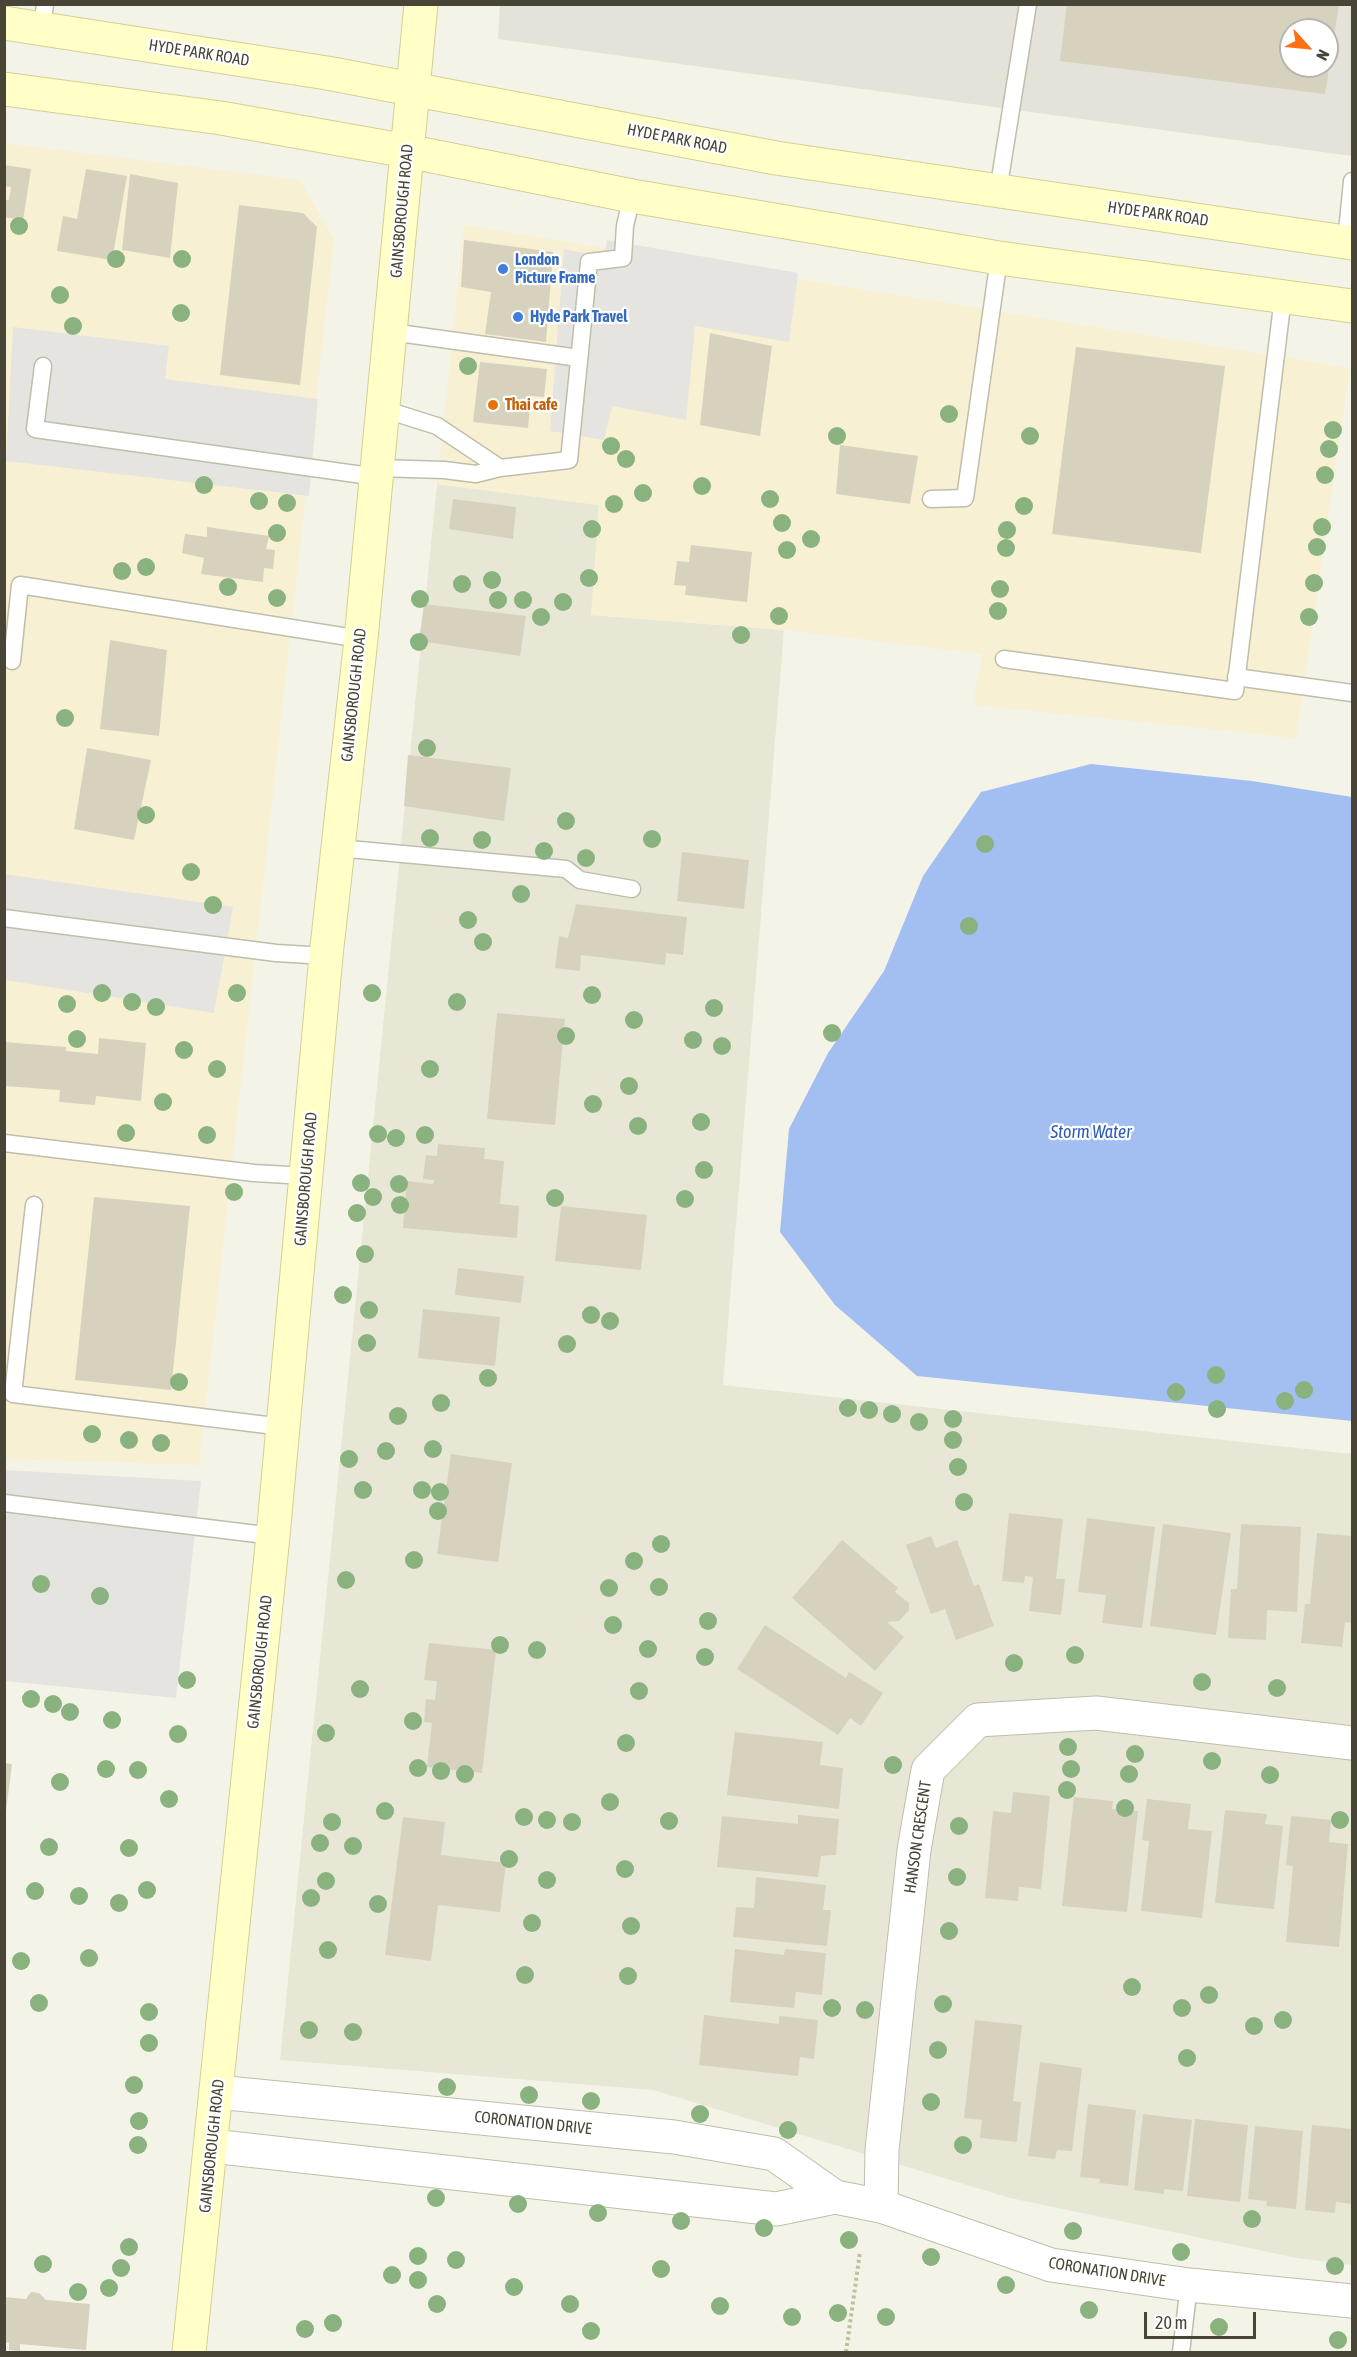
<!DOCTYPE html>
<html>
<head>
<meta charset="utf-8">
<style>
	body { margin:0 }
	#map { position:relative; width:1357px; height:2357px; overflow:hidden; background:#f4f3e8; font-family:"Asap Condensed",sans-serif }
	canvas { display:block }
	.frame { position:absolute; inset:0; border:6px solid #484536; pointer-events:none }
	.north { position:absolute; left:1279px; top:18px; width:60px; height:60px; box-sizing:border-box; background:#fff; border:2px solid #b6b5af; border-radius:50%; rotate:117deg; font-size:16px; font-weight:700; line-height:24px; text-align:center; color:#484536 }
	.north::after { content:''; display:block; margin:auto; width:21px; height:27px; background:#ff6f14; clip-path:polygon(50% 0,100% 100%,50% 72%,0 100%) }
	.scale { position:absolute; left:1144px; top:2312px; width:112px; height:27px; box-sizing:border-box; border:3px solid #484536; border-top:0; padding-left:8px; font-size:18px; line-height:21px; white-space:nowrap; color:#484536; -webkit-text-stroke:4px #fff; paint-order:stroke }
</style>
</head>
<body>
<div id="map">
<canvas width="1357" height="2357"></canvas>
<div class="frame"></div>
<div class="north">N</div>
<div class="scale">20 m</div>
</div>
<script>
const ctx = document.querySelector('canvas').getContext('2d');
ctx.lineJoin = 'round';
function paint(path, color) { ctx.fillStyle = color; ctx.fill(path, 'evenodd'); }
const poly = rows => new Path2D(rows.map(r => 'M' + r).join(''));
function stroke(path, color, width, dash) { ctx.strokeStyle = color; ctx.lineWidth = width; ctx.lineCap = dash ? 'butt' : 'round'; ctx.setLineDash(dash || []); ctx.stroke(path); }
function drawText(font, color, halo, rows, align = 'center') {
  ctx.font = font + ' "Asap Condensed",sans-serif'; ctx.lineWidth = 4.5; ctx.setLineDash([]); ctx.textBaseline = 'middle'; ctx.strokeStyle = halo; ctx.fillStyle = color; for (const [text, x, y, turn = 0] of rows) {
    ctx.save(); ctx.translate(x, y); ctx.rotate((+turn || 0) * Math.PI / 180); ctx.textAlign = isNaN(turn) ? turn : align; if (halo) ctx.strokeText(text, 0, 0); ctx.fillText(text, 0, 0); ctx.restore();
  }
}
paint(poly([
	[437,484,599,505,592,615,784,630,723,1385,1352,1454,1352,2265,1297,2258,1010,2198,653,2090,280,2060]
]), '#e8e7d6');
paint(poly([
	[5,143,300,180,334,239,199,1465,5,1459],
	[464,225,1350,368,1296,738,973,705,982,654,784,630,591,615,599,505,437,484]
]), '#f7f0d3');
paint(poly([
	[500,4,1352,5,1352,156,498,39],
	[1291,30,1327,30,1327,66,1291,66]
]), '#e4e2d9');
paint(poly([
	[607,240,798,273,789,342,695,326,686,420,612,406,604,440,550,431,564,249,604,257],
	[13,327,169,346,165,379,318,399,309,496,6,461],
	[4,874,233,907,214,1013,5,980],
	[4,1470,201,1481,176,1698,5,1681]
]), '#e5e4e0');
paint(poly([
	[1091,764,1252,781,1352,797,1352,1421,917,1376,835,1305,780,1232,789,1129,828,1053,884,971,923,876,981,792]
]), '#a3bff2');
paint(poly([
	[1067,4,1339,4,1325,94,1060,61],
	[1291,30,1327,30,1327,66,1291,66],
	[4,165,31,169,23,220,4,217,4,200,9,200,11,187,4,186],
	[86,169,127,176,112,260,57,251,63,216,77,219],
	[130,174,178,183,170,258,122,250],
	[239,205,303,213,317,227,300,385,220,375],
	[464,240,553,252,546,342,485,334,491,292,461,287],
	[710,333,772,346,760,436,700,425],
	[1076,347,1225,366,1201,553,1052,534],
	[480,362,547,369,544,397,531,396,528,428,473,422],
	[840,445,918,456,910,504,836,494],
	[453,499,516,507,513,539,449,529],
	[207,527,269,536,266,549,275,550,273,569,264,568,263,582,201,574,204,558,182,553,185,534,207,537],
	[691,545,752,552,747,602,685,595,686,586,674,585,677,561,689,562],
	[424,604,526,616,520,656,419,641],
	[110,640,167,650,159,736,100,729],
	[87,748,151,760,134,840,74,829],
	[408,755,511,768,504,821,404,806],
	[682,852,749,860,744,909,677,901],
	[576,904,687,917,683,955,666,953,665,965,581,955,580,971,555,968,559,936,568,938],
	[497,1013,565,1019,555,1125,487,1119],
	[99,1038,146,1043,141,1101,96,1096,95,1105,59,1102,60,1090,4,1086,4,1042,66,1047,66,1051,98,1054],
	[438,1144,485,1148,484,1159,504,1161,500,1204,519,1206,517,1238,403,1228,407,1181,433,1184,434,1180,423,1179,426,1155,437,1156],
	[94,1197,190,1206,171,1390,75,1380],
	[561,1206,647,1215,641,1270,555,1261],
	[458,1268,524,1276,521,1303,455,1295],
	[423,1309,500,1317,495,1366,418,1358],
	[451,1454,512,1463,498,1562,437,1554],
	[1009,1513,1063,1519,1056,1579,1065,1579,1061,1615,1029,1611,1033,1577,1025,1576,1024,1583,1002,1581],
	[1087,1518,1155,1527,1142,1628,1102,1623,1106,1595,1078,1592],
	[1163,1524,1231,1533,1216,1635,1150,1626],
	[1241,1524,1301,1527,1297,1612,1267,1610,1266,1640,1228,1638,1231,1589,1237,1589],
	[1317,1533,1352,1536,1352,1623,1345,1622,1342,1647,1301,1643,1305,1604,1310,1604],
	[931,1536,936,1548,957,1540,974,1586,979,1584,994,1626,956,1640,945,1609,931,1614,906,1545],
	[842,1540,898,1588,895,1592,909,1603,909,1610,899,1621,887,1622,904,1637,875,1671,792,1598],
	[765,1625,846,1678,849,1672,883,1693,861,1726,850,1718,838,1735,737,1669],
	[429,1643,496,1650,482,1773,427,1767,432,1723,424,1722,426,1699,435,1700,437,1681,424,1680],
	[735,1732,823,1742,820,1765,843,1768,839,1809,727,1795],
	[4,1763,12,1764,6,1811,4,1811],
	[1013,1792,1050,1796,1041,1889,1019,1887,1018,1901,985,1898,993,1811,1011,1813],
	[1074,1797,1113,1801,1112,1809,1138,1811,1127,1912,1062,1906],
	[1147,1799,1191,1804,1188,1829,1212,1831,1202,1918,1141,1911,1149,1841,1142,1840],
	[1225,1810,1267,1814,1265,1824,1283,1826,1274,1909,1215,1903],
	[798,1815,839,1819,836,1855,821,1856,818,1877,717,1867,722,1816,798,1824],
	[1291,1816,1331,1820,1329,1842,1348,1844,1339,1947,1286,1942,1293,1866,1286,1865],
	[403,1817,445,1822,441,1855,506,1863,500,1912,438,1905,431,1961,385,1955],
	[756,1877,826,1885,823,1910,831,1910,827,1946,733,1937,736,1907,754,1908],
	[735,1949,784,1955,785,1949,826,1953,822,1995,796,1992,794,2008,730,2002],
	[704,2015,779,2024,779,2016,818,2020,814,2059,800,2057,798,2076,699,2065],
	[975,2020,1022,2025,1013,2101,1021,2102,1017,2142,980,2138,982,2120,964,2118],
	[1040,2062,1082,2068,1072,2151,1057,2150,1055,2159,1028,2156],
	[1088,2104,1136,2110,1128,2186,1099,2183,1100,2179,1080,2177],
	[1143,2114,1192,2120,1183,2191,1164,2189,1164,2194,1134,2190],
	[1195,2119,1248,2125,1240,2202,1187,2196],
	[1312,2125,1352,2129,1351,2204,1336,2202,1335,2213,1305,2210],
	[1255,2126,1303,2131,1296,2209,1266,2206,1267,2201,1248,2199],
	[31,2292,39,2293,46,2300,90,2304,86,2350,20,2344,20,2351,9,2350,9,2343,4,2342,4,2297,26,2299]
]), '#d6d2bd');
const service = poly([
	[42,29,45,4],
	[998,191,1028,4],
	[1346,242,1352,181],
	[391,332,579,358],
	[43,366,35,429,377,477],
	[383,409,437,426,500,468],
	[377,468,444,470,476,474,500,468,569,460,589,262,623,258,625,226,632,196],
	[931,499,965,498,999,258],
	[1004,659,1235,691,1283,297],
	[12,661,20,585,361,639],
	[1236,677,1352,693],
	[338,848,566,869,580,880,632,889],
	[4,918,276,953,326,956],
	[4,1143,254,1173,306,1176],
	[34,1205,13,1394,283,1427],
	[4,1503,273,1536],
	[1181,2352,1189,2285]
]);
const minor = poly([
	[881,2206,882,2150,914,1850,928,1770,978,1720,1096,1713,1352,1743]
]);
const tertiary = poly([
	[217,2092,674,2137,774,2154,835,2197],
	[212,2146,776,2209,835,2197,881,2206,1051,2265,1189,2285,1352,2301]
]);
const secondary = poly([
	[4,23,327,73,776,158,1352,243],
	[4,89,221,118,407,151,632,196,999,258,1352,306],
	[189,2352,273,1536,326,956,361,639,421,4]
]);
stroke(service, '#c0beaa', 19);
stroke(minor, '#c0beaa', 35);
stroke(tertiary, '#c0beaa', 35);
stroke(secondary, '#d3d094', 35);
stroke(poly([
	[846,2352,860,2252]
]), '#c2be9b', 4, [3, 3]);
stroke(service, '#fff', 16);
stroke(minor, '#fff', 33);
stroke(tertiary, '#fff', 33);
stroke(secondary, '#ffffc7', 33);
ctx.fillStyle = '#8ab27e';
for (const [x, y] of [
	[19,226],
	[116,259],
	[182,259],
	[60,295],
	[181,313],
	[73,326],
	[468,366],
	[949,414],
	[1333,430],
	[837,436],
	[1030,436],
	[611,446],
	[1329,449],
	[626,459],
	[1325,475],
	[204,485],
	[702,486],
	[643,493],
	[770,499],
	[259,501],
	[287,503],
	[614,504],
	[1024,506],
	[782,523],
	[1322,527],
	[592,529],
	[1007,530],
	[277,533],
	[811,539],
	[1317,547],
	[1006,548],
	[787,550],
	[146,567],
	[122,571],
	[589,578],
	[492,580],
	[1314,583],
	[462,584],
	[228,587],
	[1000,589],
	[277,598],
	[420,599],
	[498,600],
	[523,600],
	[563,602],
	[998,611],
	[779,616],
	[541,617],
	[1309,617],
	[741,635],
	[419,642],
	[65,718],
	[427,748],
	[146,815],
	[566,821],
	[430,838],
	[652,839],
	[482,840],
	[985,844],
	[544,851],
	[586,858],
	[191,872],
	[521,894],
	[213,905],
	[468,920],
	[969,926],
	[483,942],
	[102,993],
	[237,993],
	[372,993],
	[592,995],
	[132,1002],
	[457,1002],
	[67,1004],
	[156,1007],
	[714,1008],
	[634,1020],
	[832,1033],
	[566,1036],
	[77,1039],
	[693,1040],
	[722,1046],
	[184,1050],
	[217,1069],
	[430,1069],
	[629,1086],
	[163,1102],
	[593,1104],
	[701,1122],
	[638,1126],
	[126,1133],
	[378,1134],
	[207,1135],
	[425,1135],
	[396,1138],
	[704,1170],
	[361,1183],
	[399,1184],
	[234,1192],
	[373,1197],
	[555,1198],
	[685,1199],
	[400,1205],
	[357,1213],
	[365,1254],
	[343,1295],
	[369,1310],
	[591,1315],
	[610,1321],
	[367,1343],
	[567,1344],
	[1216,1375],
	[488,1378],
	[179,1382],
	[1304,1390],
	[1176,1392],
	[1285,1401],
	[441,1403],
	[848,1408],
	[1217,1409],
	[869,1410],
	[892,1414],
	[398,1416],
	[953,1419],
	[919,1422],
	[92,1434],
	[129,1440],
	[953,1440],
	[161,1443],
	[433,1449],
	[386,1451],
	[349,1459],
	[958,1467],
	[363,1490],
	[422,1490],
	[440,1492],
	[964,1502],
	[438,1511],
	[661,1544],
	[414,1560],
	[634,1561],
	[346,1580],
	[41,1584],
	[659,1587],
	[609,1588],
	[100,1596],
	[708,1621],
	[613,1625],
	[500,1645],
	[648,1649],
	[537,1650],
	[1075,1655],
	[705,1657],
	[1014,1663],
	[187,1680],
	[1202,1682],
	[1277,1688],
	[360,1689],
	[639,1691],
	[31,1699],
	[53,1704],
	[70,1712],
	[112,1720],
	[413,1721],
	[326,1733],
	[178,1734],
	[626,1743],
	[1068,1747],
	[1135,1754],
	[1212,1761],
	[893,1765],
	[418,1768],
	[106,1769],
	[1071,1769],
	[138,1770],
	[441,1771],
	[465,1774],
	[1129,1774],
	[1270,1775],
	[60,1782],
	[1067,1790],
	[169,1799],
	[610,1802],
	[1125,1808],
	[385,1811],
	[524,1817],
	[547,1820],
	[1340,1820],
	[669,1821],
	[332,1822],
	[572,1822],
	[959,1826],
	[320,1843],
	[353,1846],
	[49,1847],
	[129,1848],
	[509,1859],
	[625,1869],
	[957,1877],
	[547,1880],
	[326,1881],
	[147,1890],
	[35,1891],
	[79,1896],
	[311,1898],
	[119,1903],
	[378,1904],
	[532,1923],
	[631,1926],
	[949,1931],
	[328,1950],
	[89,1958],
	[21,1961],
	[525,1975],
	[628,1976],
	[1132,1987],
	[1209,1995],
	[39,2003],
	[943,2004],
	[832,2008],
	[1182,2008],
	[865,2010],
	[149,2012],
	[1283,2020],
	[1254,2026],
	[309,2030],
	[353,2032],
	[149,2043],
	[938,2050],
	[1187,2058],
	[134,2085],
	[447,2087],
	[529,2095],
	[591,2101],
	[931,2102],
	[700,2114],
	[139,2121],
	[788,2130],
	[138,2145],
	[963,2145],
	[436,2198],
	[518,2204],
	[598,2213],
	[1252,2219],
	[681,2221],
	[764,2228],
	[1073,2231],
	[849,2240],
	[129,2247],
	[1181,2252],
	[418,2256],
	[931,2257],
	[456,2260],
	[43,2264],
	[1335,2266],
	[121,2268],
	[661,2269],
	[392,2275],
	[418,2280],
	[1006,2285],
	[514,2287],
	[109,2288],
	[78,2292],
	[437,2304],
	[570,2304],
	[720,2306],
	[1089,2310],
	[838,2313],
	[792,2317],
	[886,2317],
	[333,2323],
	[1219,2327],
	[305,2329],
	[591,2331],
	[1338,2340]
]) { ctx.beginPath(); ctx.arc(x, y, 9, 0, 2 * Math.PI); ctx.fill(); }
for (const [x, y, r, color] of [
	[503,269,6,"#3f7fe0"],
	[518,317,6,"#3f7fe0"],
	[493,405,6,"#e8710a"]
]) { const dot = new Path2D(); dot.arc(x, y, r, 0, 2 * Math.PI); ctx.fillStyle = color; ctx.fill(dot); stroke(dot, '#fff', 2); }
drawText('16px', '#484536', '#fff', [
	["HYDE PARK ROAD",199,53,9],
	["HYDE PARK ROAD",677,139,11],
	["GAINSBOROUGH ROAD",402,211,-85],
	["HYDE PARK ROAD",1158,214,8],
	["GAINSBOROUGH ROAD",354,695,-84],
	["GAINSBOROUGH ROAD",306,1179,-85],
	["GAINSBOROUGH ROAD",260,1662,-84],
	["HANSON CRESCENT",918,1837,-82],
	["CORONATION DRIVE",533,2123,6],
	["GAINSBOROUGH ROAD",212,2146,-84],
	["CORONATION DRIVE",1107,2272,9]
]);
drawText('bold 16px', '#366cbe', '#fff', [
	["London",515,260],
	["Picture Frame",515,278],
	["Hyde Park Travel",530,317]
], 'left');
drawText('bold 16px', '#c56008', '#fff', [
	["Thai cafe",505,405]
], 'left');
drawText('italic 18px', '#2c5bb7', '#fff', [
	["Storm Water",1091,1132]
]);
</script>
</body>
</html>
